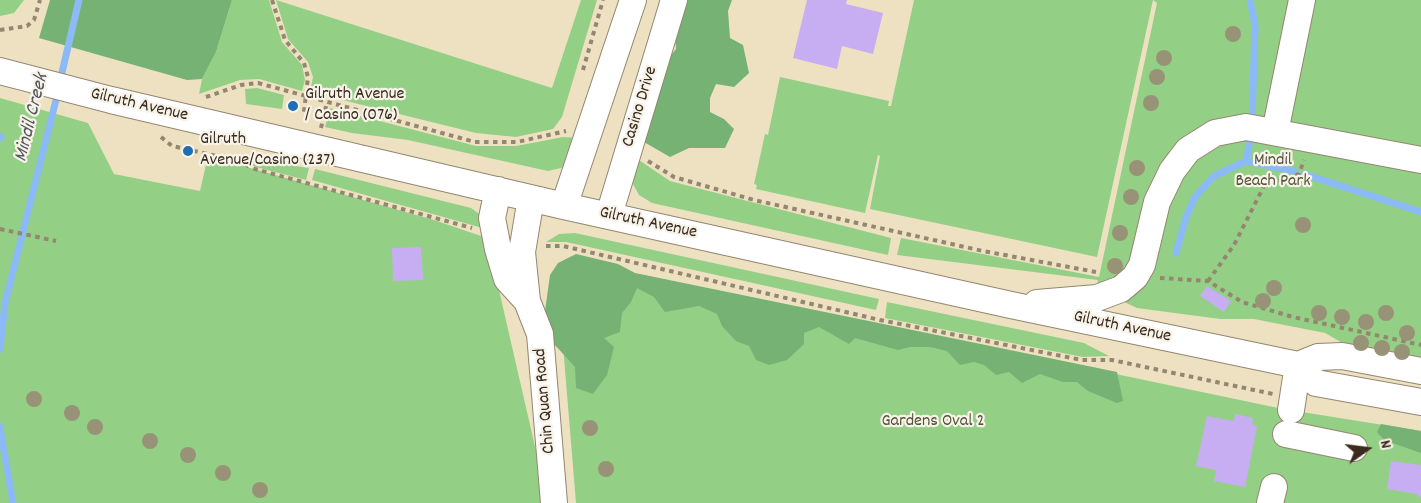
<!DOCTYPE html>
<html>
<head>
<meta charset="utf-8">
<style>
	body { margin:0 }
	#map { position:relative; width:1421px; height:503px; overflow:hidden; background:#eee1c1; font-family:Dekko,sans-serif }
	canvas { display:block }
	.north { position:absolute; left:1337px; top:419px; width:60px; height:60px; -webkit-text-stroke:4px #f7f3e8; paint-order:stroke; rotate:76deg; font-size:16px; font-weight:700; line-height:24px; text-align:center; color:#3b2a1e }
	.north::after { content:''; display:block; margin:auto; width:21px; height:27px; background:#3b2a1e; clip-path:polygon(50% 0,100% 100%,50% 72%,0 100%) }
</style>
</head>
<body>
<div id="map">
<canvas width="1421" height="503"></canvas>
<div class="north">N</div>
</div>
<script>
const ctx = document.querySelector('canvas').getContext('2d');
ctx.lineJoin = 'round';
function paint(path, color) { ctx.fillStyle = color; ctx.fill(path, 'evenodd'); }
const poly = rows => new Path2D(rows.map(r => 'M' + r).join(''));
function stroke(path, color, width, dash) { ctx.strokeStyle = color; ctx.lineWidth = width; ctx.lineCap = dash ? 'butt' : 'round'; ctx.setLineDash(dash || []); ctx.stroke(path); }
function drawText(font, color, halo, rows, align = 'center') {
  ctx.font = font + ' Dekko,sans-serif'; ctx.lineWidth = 4.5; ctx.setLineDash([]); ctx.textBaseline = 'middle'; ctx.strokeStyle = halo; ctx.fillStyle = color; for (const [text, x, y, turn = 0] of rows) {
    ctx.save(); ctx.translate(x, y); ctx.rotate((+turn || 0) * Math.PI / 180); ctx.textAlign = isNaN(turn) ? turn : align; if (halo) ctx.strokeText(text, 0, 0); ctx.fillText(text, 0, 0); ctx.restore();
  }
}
paint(poly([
	[0,0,24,0,14,13,0,16],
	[232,0,269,0,282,42,302,65,305,80,302,91,259,79,240,80,199,94,202,79,216,52],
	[276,0,552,88,581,0,597,0,562,117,553,129,516,137,476,133,310,92,313,77,308,62,288,39],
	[914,0,1421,0,1421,361,1346,345,1325,333,1254,319,1220,319,1137,308,1096,289,1098,280,897,255,901,238,1099,277,1157,3,1153,0,1097,257,870,209,880,156,878,155,865,213,756,189,757,185,754,184,765,134,768,135,780,77,889,101,888,106,891,106],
	[257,88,284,95,282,109,246,104,245,89],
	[0,98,88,123,114,174,200,191,208,156,434,220,487,238,548,503,0,503],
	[330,108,476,146,516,146,563,137,580,138,565,167,548,171,408,140,352,133,325,127],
	[234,157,309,168,306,180,256,167],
	[636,158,670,181,891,238,888,255,652,203,639,195,633,184],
	[315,169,471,208,482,216,486,229,312,180],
	[575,233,879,299,876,310,566,242,546,242,559,234],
	[571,260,1283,409,1421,431,1421,503,576,503,557,273],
	[887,302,1084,343,1109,356,1083,357,885,318]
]), '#93d086');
paint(poly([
	[50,0,232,0,216,52,202,79,187,80,39,38],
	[688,0,732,0,728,11,730,38,743,45,749,73,734,87,716,84,710,98,710,112,724,119,734,129,725,148,689,148,670,157,644,142,662,66,676,49,675,32],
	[576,254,618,264,635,273,1117,372,1123,401,1117,403,1088,391,1077,382,1063,382,1040,374,1022,383,1009,372,996,375,984,365,974,362,960,365,947,351,930,347,910,347,898,350,855,338,849,344,819,327,804,333,804,344,787,360,769,365,756,360,749,346,736,341,722,326,717,314,699,306,665,312,654,297,637,288,631,302,622,313,620,332,604,338,614,347,607,375,593,394,576,388,575,367,554,344,545,311,550,275,558,263],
	[1381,424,1421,431,1421,453,1384,440,1377,432]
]), '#76b273');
stroke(poly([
	[1250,0,1255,25,1252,123],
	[60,81,79,0],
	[0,138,1,137],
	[1246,161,1294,171],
	[1304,174,1421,212],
	[1176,253,1186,217,1195,197,1214,176,1246,161,1251,134],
	[0,349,5,303,58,92],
	[0,427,13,503]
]), '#8bbaf6', 7);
paint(poly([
	[807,0,847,0,846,4,883,13,873,54,842,46,837,69,793,58],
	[421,247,423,280,393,281,392,248],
	[1207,286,1231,301,1224,312,1200,296],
	[1235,414,1253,418,1252,424,1257,426,1245,487,1214,481,1216,470,1196,466,1207,416,1234,421],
	[1391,461,1421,465,1421,498,1417,494,1387,489]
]), '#c7aef2');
const minor = poly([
	[0,71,111,100,564,206,1011,305,1298,365,1316,383,1421,402],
	[1275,132,1302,0],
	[498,190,492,218,498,249,507,279,527,301],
	[531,198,522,252,527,301,540,334,554,503],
	[564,206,633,0],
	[609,215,674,0],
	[1037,303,1097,298,1121,289,1135,277,1142,265,1157,202,1172,171,1188,150,1215,133,1246,127,1421,160],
	[1298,365,1318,357,1342,356,1421,371],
	[1291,410,1298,365],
	[1286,434,1354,448],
	[1270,503,1274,487]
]);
stroke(minor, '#948670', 28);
stroke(poly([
	[272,0,285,40,304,63,308,77,304,112],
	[0,30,27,26,34,20,40,0],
	[583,70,603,0],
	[206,97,241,85,258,83,475,142,517,142,566,131],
	[321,128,327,102],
	[161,137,172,146,235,160,255,169,472,228],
	[648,161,674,177,754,200,983,251,1096,272],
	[0,229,56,241],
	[546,246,563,246,880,320,1082,360,1112,360,1273,394],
	[1160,278,1208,281,1242,302,1293,317,1421,345],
	[1208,281,1234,245,1264,186,1299,174,1304,160]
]), '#948670', 4, [4.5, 4.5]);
stroke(minor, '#fff', 26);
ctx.fillStyle = '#989376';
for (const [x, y] of [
	[1233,34],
	[1164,58],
	[1157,77],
	[1151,103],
	[1137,168],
	[1131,197],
	[1303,225],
	[1120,233],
	[1115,266],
	[1274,288],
	[1263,301],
	[1319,313],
	[1386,313],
	[1342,317],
	[1366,322],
	[1407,333],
	[1361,343],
	[1382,348],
	[1402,352],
	[34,399],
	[72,413],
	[95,427],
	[590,428],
	[150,441],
	[188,455],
	[606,469],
	[223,473],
	[260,490]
]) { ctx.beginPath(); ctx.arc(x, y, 8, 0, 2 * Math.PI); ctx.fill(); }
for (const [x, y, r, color] of [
	[293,106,6,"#1f6fb2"],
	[188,151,6,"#1f6fb2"]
]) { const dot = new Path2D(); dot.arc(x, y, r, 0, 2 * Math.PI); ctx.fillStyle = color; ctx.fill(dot); stroke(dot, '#f7f3e8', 2); }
drawText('18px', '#3b2a1e', '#f7f3e8', [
	["Gilruth Avenue",305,96],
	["/ Casino (076)",305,117],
	["Gilruth",200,141],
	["Avenue/Casino (237)",200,162]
], 'left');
drawText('18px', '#3b2a1e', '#f7f3e8', [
	["Gilruth Avenue",139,106,13],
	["Casino Drive",641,107,-73],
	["Gilruth Avenue",648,224,12],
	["Gilruth Avenue",1122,328,12],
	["Chin Quan Road",546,401,-95]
]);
drawText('18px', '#515438', '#f7f3e8', [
	["Mindil",1273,162],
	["Beach Park",1273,183],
	["Gardens Oval 2",933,423]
]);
drawText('italic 20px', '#53555f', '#f7f3e8', [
	["Mindil Creek",33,118,-76]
]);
</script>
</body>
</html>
